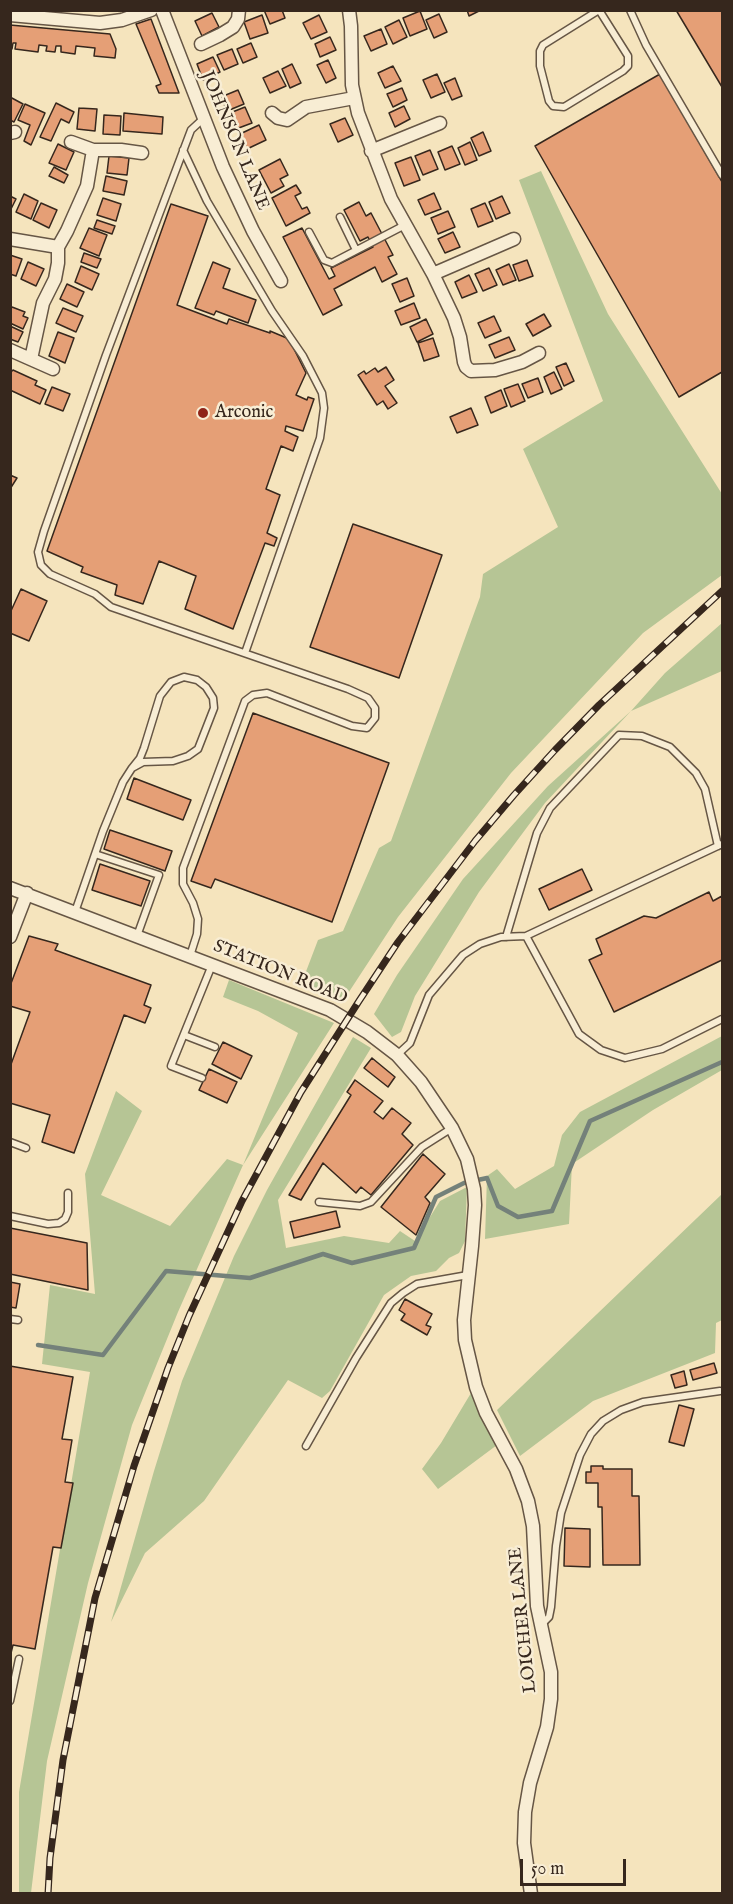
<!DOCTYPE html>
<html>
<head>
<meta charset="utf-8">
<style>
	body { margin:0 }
	#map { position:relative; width:733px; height:1904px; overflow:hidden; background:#f5e4bd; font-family:"IM FELL English",serif }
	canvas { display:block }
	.frame { position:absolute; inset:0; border:12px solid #36271d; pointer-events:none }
	.scale { position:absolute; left:520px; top:1859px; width:106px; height:27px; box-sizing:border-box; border:3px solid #36271d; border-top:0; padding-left:8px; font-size:18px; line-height:21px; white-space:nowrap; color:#36271d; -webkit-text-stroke:4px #f8edd4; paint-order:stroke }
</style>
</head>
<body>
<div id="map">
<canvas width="733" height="1904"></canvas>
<div class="frame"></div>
<div class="scale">50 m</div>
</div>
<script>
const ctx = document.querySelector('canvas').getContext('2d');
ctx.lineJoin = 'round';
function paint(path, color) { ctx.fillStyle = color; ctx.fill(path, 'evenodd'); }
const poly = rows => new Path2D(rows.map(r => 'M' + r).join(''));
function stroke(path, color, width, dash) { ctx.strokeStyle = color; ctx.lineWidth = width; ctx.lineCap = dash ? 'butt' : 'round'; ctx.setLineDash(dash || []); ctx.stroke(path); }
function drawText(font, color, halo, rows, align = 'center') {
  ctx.font = font + ' "IM FELL English",serif'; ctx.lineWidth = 5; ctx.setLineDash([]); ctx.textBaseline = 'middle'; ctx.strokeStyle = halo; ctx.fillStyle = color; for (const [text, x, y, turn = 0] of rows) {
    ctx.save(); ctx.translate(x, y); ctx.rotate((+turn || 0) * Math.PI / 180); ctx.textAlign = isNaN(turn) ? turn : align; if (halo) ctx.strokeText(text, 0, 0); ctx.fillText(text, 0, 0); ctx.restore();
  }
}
paint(poly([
	[541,171,608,314,722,494,722,575,643,633,511,773,398,917,343,1001,302,982,318,940,343,931,379,848,391,841,480,597,483,574,558,527,523,449,603,401,519,180],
	[722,623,722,671,631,711,545,803,479,892,415,996,401,1032,392,1037,374,1014,397,975,463,879,548,786,631,711,665,673],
	[229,980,334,1023,243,1165,178,1312,132,1425,88,1583,47,1761,31,1893,19,1894,19,1792,90,1372,42,1364,50,1285,95,1294,85,1174,116,1091,142,1111,101,1195,170,1226,227,1159,243,1165,298,1033,258,1011,223,997],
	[722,1036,722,1070,653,1110,572,1164,569,1224,485,1239,487,1176,497,1169,515,1189,554,1166,562,1135,580,1112],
	[353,1037,371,1048,278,1200,286,1248,344,1236,389,1243,400,1231,415,1241,440,1201,467,1187,465,1241,459,1253,449,1258,436,1271,411,1276,384,1295,330,1391,322,1398,288,1380,204,1501,145,1553,111,1622,154,1471,182,1381,234,1256,267,1190],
	[722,1194,722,1320,716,1323,715,1353,593,1401,520,1456,497,1410],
	[471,1393,497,1445,438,1489,422,1469,441,1443]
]), '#b6c595');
stroke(poly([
	[38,1345,103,1355,166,1271,250,1278,323,1254,352,1263,414,1248,436,1197,464,1183,487,1178,498,1206,518,1217,552,1211,590,1121,722,1062]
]), '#74817a', 4.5);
const building = poly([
	[264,10,282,10,285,18,270,24,264,10],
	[467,10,481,10,469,16,467,10],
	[676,10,722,10,722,87,676,10],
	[420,11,427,29,410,36,403,18,420,11],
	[212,13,219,27,202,36,195,21,212,13],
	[439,14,447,32,434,38,426,20,439,14],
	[262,15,268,33,250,39,244,22,262,15],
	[319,15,327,32,311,39,303,23,319,15],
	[151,19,179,93,159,93,156,86,161,84,136,24,151,19],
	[399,20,407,37,393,44,385,27,399,20],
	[10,25,110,34,116,49,115,58,94,56,95,48,76,46,75,54,61,52,61,46,56,46,55,52,46,51,47,46,39,45,38,52,15,49,16,43,13,43,12,49,10,49,10,25],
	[381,29,387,44,371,51,364,36,381,29],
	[330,37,336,50,320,57,315,44,330,37],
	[251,43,257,57,243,63,237,49,251,43],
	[232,49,238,64,224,70,217,55,232,49],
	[213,57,220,72,203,80,197,64,213,57],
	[328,60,336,78,326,83,317,65,328,60],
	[292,64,301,83,290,88,282,69,292,64],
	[393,66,401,81,385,88,378,73,393,66],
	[278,71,286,86,270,93,263,78,278,71],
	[437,74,445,92,431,98,423,80,437,74],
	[660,74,722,182,722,372,679,397,535,146,660,74],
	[455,78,462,96,452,100,444,83,455,78],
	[402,88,407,100,393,107,387,94,402,88],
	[238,90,244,104,227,111,221,97,238,90],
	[10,97,23,104,14,122,10,120,10,97],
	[56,103,74,112,69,123,61,119,51,141,40,137,56,103],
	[25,104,45,113,31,145,24,141,30,125,18,120,25,104],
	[404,106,410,119,395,127,389,113,404,106],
	[245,107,252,123,236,129,230,113,245,107],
	[79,108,97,109,95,131,77,129,79,108],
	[124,113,163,117,162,134,123,131,124,113],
	[104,115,121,116,120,135,103,134,104,115],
	[345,118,353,135,338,142,330,124,345,118],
	[259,125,266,140,247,149,240,134,259,125],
	[483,132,491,151,479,156,471,138,483,132],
	[470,142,477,160,465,165,458,148,470,142],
	[58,144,74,152,66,170,49,163,58,144],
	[452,146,460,164,445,170,438,152,452,146],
	[430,150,438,169,423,175,415,156,430,150],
	[109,156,129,158,127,175,107,173,109,156],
	[411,157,420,180,404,186,395,163,411,157],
	[280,159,288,175,280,179,284,186,271,193,259,170,280,159],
	[54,167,68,175,64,183,49,176,54,167],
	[106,176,127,181,124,195,103,191,106,176],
	[296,185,301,193,295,196,302,209,307,207,310,213,286,226,272,198,296,185],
	[434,193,441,209,425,215,418,200,434,193],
	[24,194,38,201,31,219,16,212,24,194],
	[10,196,16,199,10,211,10,196],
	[502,196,510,213,496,219,489,202,502,196],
	[103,198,121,204,116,221,97,215,103,198],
	[359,202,366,216,371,213,393,255,388,257,397,274,382,282,375,267,334,289,342,305,323,315,283,237,302,228,329,279,335,276,331,268,373,247,368,237,360,241,344,210,359,202],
	[41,203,57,210,49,228,33,220,41,203],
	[485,203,493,221,478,227,471,209,485,203],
	[171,204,208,216,177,305,227,324,229,319,270,333,270,331,289,339,306,373,296,395,307,400,308,397,314,399,303,431,286,426,285,431,298,437,293,451,281,446,266,489,280,495,267,533,277,538,274,546,265,543,233,629,185,609,196,576,159,561,143,604,115,595,117,585,81,572,83,567,47,551,171,204],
	[448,211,455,227,438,234,431,218,448,211],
	[97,220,115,226,112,234,94,228,97,220],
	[89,228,107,235,99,256,80,248,89,228],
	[453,232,460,247,445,253,438,239,453,232],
	[84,253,101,259,97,268,81,262,84,253],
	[10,255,22,259,16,276,10,274,10,255],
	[527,260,533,276,519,281,513,265,527,260],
	[28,262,44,269,36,286,21,279,28,262],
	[213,262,230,269,223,288,256,300,248,323,216,311,214,315,195,308,213,262],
	[509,264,516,280,503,285,496,270,509,264],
	[81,266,99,274,92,290,75,282,81,266],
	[489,268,497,285,483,291,475,274,489,268],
	[469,275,477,292,462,298,455,282,469,275],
	[407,278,414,296,400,302,392,284,407,278],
	[67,284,84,292,77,307,60,299,67,284],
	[414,303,420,318,401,325,395,311,414,303],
	[12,307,25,312,23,316,28,318,23,329,10,323,10,311,12,307],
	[63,308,83,316,76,332,56,323,63,308],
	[544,314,551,326,533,336,526,324,544,314],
	[494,316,501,331,485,338,478,323,494,316],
	[426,319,433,334,417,342,410,327,426,319],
	[10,326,23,332,18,342,10,339,10,326],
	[58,332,74,338,65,363,49,356,58,332],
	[509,337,515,350,495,358,489,345,509,337],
	[433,338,439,356,424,361,418,343,433,338],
	[566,363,574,381,564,386,556,367,566,363],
	[386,367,394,380,385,386,397,403,388,409,383,401,377,405,358,375,364,371,366,374,375,368,378,372,386,367],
	[13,370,37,381,35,385,46,390,40,404,10,390,10,373,13,370],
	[554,372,562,389,551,394,544,377,554,372],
	[538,378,543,392,528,398,522,384,538,378],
	[518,384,525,401,511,407,504,389,518,384],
	[52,387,70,394,63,411,45,404,52,387],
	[501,390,507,406,491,413,485,397,501,390],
	[471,408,478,425,457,433,450,417,471,408],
	[10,475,17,478,10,489,10,475],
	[353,524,442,555,399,678,310,647,353,524],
	[21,589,47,601,29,641,10,633,10,613,21,589],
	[253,713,389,763,332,922,215,879,211,888,191,881,253,713],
	[134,778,191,800,183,820,127,799,134,778],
	[110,830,172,851,165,871,104,849,110,830],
	[100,864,150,881,141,906,92,890,100,864],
	[582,869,592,890,549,910,539,889,582,869],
	[709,892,713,901,722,896,722,960,614,1012,589,960,602,954,596,939,644,916,656,918,709,892],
	[29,936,58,944,55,950,151,985,144,1005,151,1008,145,1023,124,1015,74,1153,42,1142,50,1115,10,1103,10,1067,30,1012,10,1006,10,986,29,936],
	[223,1042,252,1056,241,1079,212,1064,223,1042],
	[372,1058,395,1077,388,1087,364,1068,372,1058],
	[209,1069,237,1082,227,1103,199,1090,209,1069],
	[355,1080,383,1101,374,1112,383,1119,392,1108,411,1123,402,1134,413,1145,371,1195,361,1187,356,1193,323,1163,301,1200,289,1195,351,1095,347,1092,355,1080],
	[423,1154,445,1174,425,1197,430,1203,416,1235,381,1207,423,1154],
	[336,1211,340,1227,294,1238,290,1222,336,1211],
	[10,1228,87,1243,88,1290,10,1274,10,1228],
	[10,1282,20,1284,16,1308,10,1307,10,1282],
	[405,1299,432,1314,426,1325,431,1327,427,1335,401,1320,405,1314,399,1310,405,1299],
	[714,1363,717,1373,693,1380,690,1370,714,1363],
	[10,1366,73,1377,62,1439,72,1440,65,1482,73,1483,61,1548,53,1547,35,1649,13,1645,10,1657,10,1366],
	[684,1371,687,1385,675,1388,671,1375,684,1371],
	[679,1405,694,1409,684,1446,669,1442,679,1405],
	[591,1466,603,1466,603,1469,632,1469,632,1496,639,1496,640,1565,603,1565,602,1507,598,1507,598,1483,586,1483,586,1472,591,1472,591,1466],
	[565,1528,590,1529,590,1567,564,1566,565,1528]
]);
paint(building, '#e59f76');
stroke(building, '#36271d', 1.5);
const lane = poly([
	[599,10,628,56,628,66,623,71,564,107,553,106,549,101,540,66,540,51,543,45,599,10],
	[630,10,646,45,722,175],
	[183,150,207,201,272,311,303,356,322,393,324,408,320,438,245,653],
	[340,217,356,250],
	[309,232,324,260,332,263,405,225],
	[95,854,159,875,137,936],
	[75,912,103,831,123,782,132,768,143,762,173,761,188,756,198,749,214,708,213,698,206,687,197,680,184,677,171,682,160,696,144,748,140,758,132,768],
	[526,936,579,1034,601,1050,625,1058,662,1049,722,1019],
	[506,937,537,833,550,808,619,735,642,736,670,747,696,773,705,789,718,846],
	[190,956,197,934,198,919,193,903,183,884,183,868,245,701,253,695,267,693,352,726,367,728,375,718,375,708,368,698,348,689,111,607,95,594,50,574,41,565,38,552,44,531,106,355,191,130,204,118],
	[184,1035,215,1047],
	[397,1055,410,1043,429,995,463,955,480,944,501,937,526,936,722,844],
	[202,1078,171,1066,212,965],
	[10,1142,26,1148],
	[319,1202,360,1206,371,1202,422,1147,452,1128],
	[10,1216,48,1224,59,1223,65,1219,68,1212,68,1193],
	[10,1319,18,1320],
	[306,1446,356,1358,391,1303,403,1293,417,1284,468,1275],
	[541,1625,549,1617,551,1607,556,1546,561,1513,580,1455,591,1434,603,1421,621,1410,643,1402,720,1391],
	[10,1701,19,1659]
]);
const street = poly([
	[162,10,223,167,253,231,281,281],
	[349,10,351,26,352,85,358,113,391,199,433,274,454,318,460,337,464,362,466,367,471,371,495,370,522,362,539,353],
	[10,15,100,23,122,20,151,10],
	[201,44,220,35,233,27,238,19,239,10],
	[272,113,278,118,287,120,306,107,354,98],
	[10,133,15,132],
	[71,142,93,150,121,150,142,153],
	[371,151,440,123],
	[10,239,58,247],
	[433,274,514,239],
	[10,350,53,369],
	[31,359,43,303,55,279,58,263,58,247,67,231,87,186,93,150],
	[10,888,330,1010,367,1032,397,1055,421,1082,452,1128,467,1159,474,1189,475,1205,472,1246,464,1320,465,1340,476,1387,486,1413,516,1469,528,1501,533,1526,537,1606,551,1672,551,1699,547,1727,530,1783,525,1812,524,1843,531,1894],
	[10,937,27,893]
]);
stroke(lane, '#665645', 9);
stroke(street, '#665645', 15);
stroke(lane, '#f8edd4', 6);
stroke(street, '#f8edd4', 12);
const rail = poly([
	[48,1894,50,1858,63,1760,95,1598,134,1466,168,1368,189,1316,242,1201,301,1092,359,1001,398,942,475,841,514,795,555,750,599,705,722,591]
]);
stroke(rail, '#36271d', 7);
stroke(rail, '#f8edd4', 4.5, [14]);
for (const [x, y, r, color] of [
	[203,413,6,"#8f2418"]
]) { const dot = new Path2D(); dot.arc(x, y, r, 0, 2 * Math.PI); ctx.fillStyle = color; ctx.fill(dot); stroke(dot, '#f8edd4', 2); }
drawText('18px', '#36271d', '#f8edd4', [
	["JOHNSON LANE",234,141,67],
	["STATION ROAD",280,973,22],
	["LOICHER LANE",524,1620,-96]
]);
drawText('18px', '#36271d', '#f8edd4', [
	["Arconic",215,413]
], 'left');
</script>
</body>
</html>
